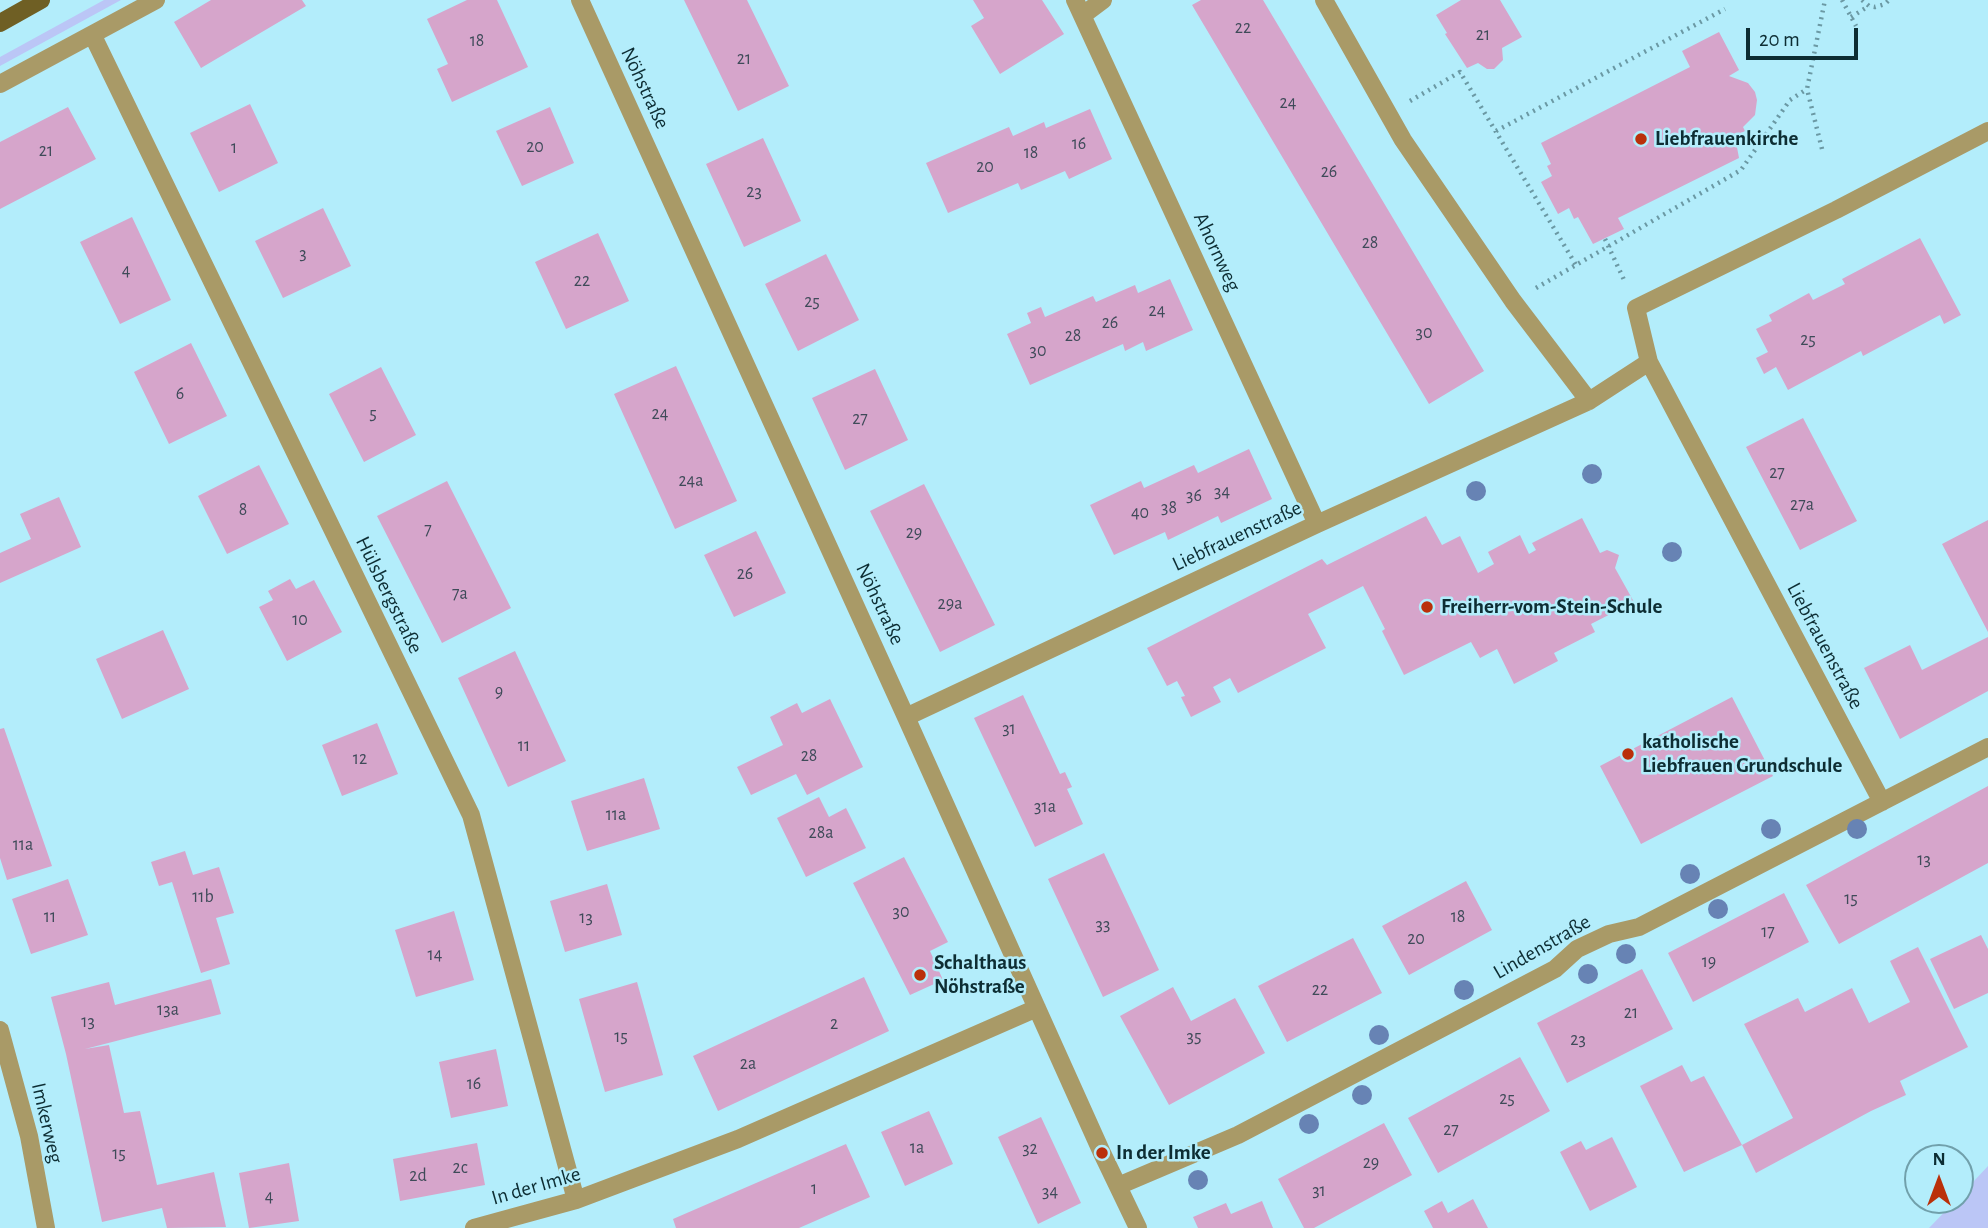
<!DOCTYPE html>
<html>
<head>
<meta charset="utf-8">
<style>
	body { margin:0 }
	#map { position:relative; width:1988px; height:1228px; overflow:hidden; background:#b3edfb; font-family:"Alegreya Sans",sans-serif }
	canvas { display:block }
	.north { position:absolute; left:1904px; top:1144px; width:70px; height:70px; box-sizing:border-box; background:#b3edfb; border:2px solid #71a0ab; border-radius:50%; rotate:0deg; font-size:19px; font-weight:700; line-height:28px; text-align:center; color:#0d2d33 }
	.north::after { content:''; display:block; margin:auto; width:24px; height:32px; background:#ba300a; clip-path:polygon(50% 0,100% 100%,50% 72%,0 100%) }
	.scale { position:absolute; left:1746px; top:28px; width:112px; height:32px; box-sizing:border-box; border:4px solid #0d2d33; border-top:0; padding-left:9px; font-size:21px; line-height:24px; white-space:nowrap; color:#0d2d33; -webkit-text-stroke:5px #b3edfb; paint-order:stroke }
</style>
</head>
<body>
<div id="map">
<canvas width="1988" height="1228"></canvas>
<div class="north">N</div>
<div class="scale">20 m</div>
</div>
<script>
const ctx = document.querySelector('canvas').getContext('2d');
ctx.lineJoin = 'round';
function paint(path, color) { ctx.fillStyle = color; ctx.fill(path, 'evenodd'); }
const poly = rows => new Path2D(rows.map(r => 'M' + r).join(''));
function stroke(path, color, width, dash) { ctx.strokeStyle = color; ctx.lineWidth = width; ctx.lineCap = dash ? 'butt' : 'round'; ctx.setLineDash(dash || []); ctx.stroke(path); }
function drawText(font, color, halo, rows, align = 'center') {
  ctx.font = font + ' "Alegreya Sans",sans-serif'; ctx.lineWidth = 5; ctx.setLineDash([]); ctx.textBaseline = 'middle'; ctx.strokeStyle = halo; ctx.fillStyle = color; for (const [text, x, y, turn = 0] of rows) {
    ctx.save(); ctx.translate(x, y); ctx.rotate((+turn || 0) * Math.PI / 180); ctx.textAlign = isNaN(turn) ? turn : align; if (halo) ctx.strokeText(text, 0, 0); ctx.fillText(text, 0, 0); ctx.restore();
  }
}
paint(poly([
	[104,0,121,0,0,66,0,57],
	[1988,1166,1988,1228,1929,1228,1956,1200,1960,1200,1960,1196]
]), '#bbc6f6');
paint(poly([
	[211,0,302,0,306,6,201,68,174,22],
	[467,0,497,0,528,67,452,102,437,69,448,64,427,19],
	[684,0,747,0,789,86,738,111],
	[973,0,1042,0,1064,34,1000,74,971,26,984,18],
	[1201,0,1263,0,1484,371,1429,404,1192,5],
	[1461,0,1500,0,1522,37,1502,48,1503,60,1494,69,1487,69,1478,63,1467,68,1445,34,1447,33,1436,15],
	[1719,32,1739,70,1729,76,1748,83,1755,92,1757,100,1755,115,1743,127,1745,131,1731,138,1736,142,1739,158,1618,218,1624,229,1593,244,1578,217,1574,219,1569,208,1558,214,1541,182,1552,176,1547,166,1551,164,1541,143,1690,67,1682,51],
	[250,104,278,163,219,192,190,133],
	[68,107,96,159,0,209,0,142],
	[550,107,574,163,522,186,496,131],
	[1090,109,1112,159,1069,179,1065,171,1021,190,1018,183,948,213,926,163,1009,127,1013,136,1044,122,1046,128],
	[763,138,801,221,744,247,706,164],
	[323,208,351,266,283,298,255,241],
	[132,217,171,300,120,324,80,242],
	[598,233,629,301,566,329,535,262],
	[1920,238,1961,315,1944,324,1940,315,1863,356,1861,351,1788,390,1776,367,1764,374,1756,358,1768,352,1756,329,1772,321,1769,315,1809,293,1813,300,1845,284,1842,279],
	[826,254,859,320,798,351,765,284],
	[1170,279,1193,330,1146,351,1143,342,1125,351,1123,344,1030,385,1007,334,1031,323,1027,313,1041,307,1045,317,1093,296,1096,302,1135,285,1138,293],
	[191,343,227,416,169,444,134,372],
	[676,366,737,501,675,529,614,394],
	[381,367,416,435,364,462,329,394],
	[875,369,908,440,845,470,812,398],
	[1803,418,1857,521,1800,550,1746,447],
	[1249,449,1272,499,1221,523,1218,516,1168,540,1165,532,1114,555,1090,505,1141,481,1144,488,1194,465,1198,473],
	[259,465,289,524,227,554,198,496],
	[447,481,511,608,442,643,377,516],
	[924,484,995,625,940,652,870,511],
	[59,497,81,547,0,583,0,553,31,539,20,514],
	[1426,516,1442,545,1460,536,1478,573,1494,564,1488,552,1520,535,1529,554,1536,550,1532,543,1582,518,1600,553,1607,550,1619,555,1615,568,1634,602,1591,624,1595,632,1554,653,1558,661,1514,684,1497,649,1480,658,1471,642,1404,675,1382,631,1385,629,1363,586,1308,614,1326,648,1238,693,1230,678,1213,687,1221,702,1191,717,1181,697,1185,696,1177,681,1167,686,1147,648,1322,559,1327,565],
	[1988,520,1988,632,1942,544],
	[756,531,786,593,734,617,704,555],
	[290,579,296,589,314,580,342,632,287,661,259,607,273,600,268,591],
	[163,630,189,689,122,719,96,659],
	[1988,637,1988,691,1900,739,1864,668,1910,645,1922,670],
	[515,651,566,761,508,787,458,678],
	[1023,695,1060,774,1065,772,1072,787,1067,789,1083,824,1035,847,974,718],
	[1732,697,1773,776,1641,844,1600,766],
	[830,699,863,767,807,795,796,774,751,795,737,767,783,745,770,717,797,703,802,713],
	[377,723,398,774,342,796,322,745],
	[4,728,52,866,7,880,0,858,0,729],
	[644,778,660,829,587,851,571,801],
	[1988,786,1988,863,1839,944,1806,885],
	[819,797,829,817,846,808,866,848,806,877,777,818],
	[185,851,193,875,219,867,234,913,216,918,230,964,201,973,172,882,159,886,151,862],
	[1104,853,1159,970,1103,997,1048,879],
	[904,857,948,942,930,951,943,980,910,995,853,883],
	[68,879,88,935,31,954,12,899],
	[1466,881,1492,930,1409,975,1382,926],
	[607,884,622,935,565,952,550,901],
	[1784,893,1809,942,1693,1002,1668,953],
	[454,911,474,980,416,997,395,930],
	[1981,935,1988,949,1988,993,1954,1009,1930,959],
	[1353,938,1382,993,1287,1042,1258,986],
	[1918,947,1968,1047,1900,1081,1906,1095,1871,1111,1756,1173,1742,1145,1793,1118,1744,1024,1798,998,1805,1012,1852,988,1869,1023,1910,1002,1890,961],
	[1642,969,1673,1029,1567,1083,1537,1023],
	[864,977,889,1031,718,1111,693,1056],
	[211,979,221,1014,85,1049,109,1045,124,1113,140,1111,157,1185,214,1172,226,1227,167,1228,162,1208,102,1222,66,1054,51,997,109,982,115,1005],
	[637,982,663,1075,605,1092,579,999],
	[1173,987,1191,1021,1235,998,1265,1053,1169,1105,1120,1016],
	[496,1049,508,1106,451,1118,439,1062],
	[1520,1057,1550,1111,1438,1173,1408,1118],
	[1682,1065,1691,1082,1704,1076,1742,1145,1684,1172,1640,1086],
	[929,1111,953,1164,905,1186,881,1132],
	[1041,1117,1081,1203,1038,1224,998,1137],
	[1384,1123,1412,1175,1314,1228,1304,1228,1278,1179],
	[1612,1137,1637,1187,1590,1211,1560,1152,1581,1141,1586,1150],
	[477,1143,485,1185,400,1201,393,1159],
	[846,1144,870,1197,799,1228,676,1228,673,1219],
	[289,1163,299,1221,249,1228,239,1173],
	[1473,1199,1488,1228,1433,1228,1424,1211,1442,1201,1448,1213],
	[1262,1201,1273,1228,1198,1228,1193,1217,1226,1203,1231,1214]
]), '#d6a5cb');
stroke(poly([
	[1842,0,1856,26],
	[1862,0,1869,6,1875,7,1885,4,1889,0],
	[1851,17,1869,6],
	[1410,101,1460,72,1576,265],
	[1496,131,1725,9],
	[1822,149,1807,89,1825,0],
	[1605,239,1625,282],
	[1536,288,1741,170,1790,100,1807,89]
]), '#6b99a4', 4.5, [2, 5]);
stroke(poly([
	[580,0,906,717,1102,1153,1138,1228],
	[1075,0,1317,524],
	[1324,0,1403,140,1513,301,1589,401],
	[1083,15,1103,0],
	[93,36,471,815,576,1200],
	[0,84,156,0],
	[1649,362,1882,802],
	[906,717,1317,524,1589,401,1649,362,1636,308,1836,210,1988,131],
	[0,1030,29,1136,46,1228],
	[1118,1186,1238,1135,1555,969,1577,949,1609,934,1639,927,1988,747],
	[474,1228,576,1200,738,1139,1037,1008]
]), '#a99a67', 18);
stroke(poly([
	[0,23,41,0]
]), '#6f5f24', 18);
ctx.fillStyle = '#6783b4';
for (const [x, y] of [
	[1592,474],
	[1476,491],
	[1672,552],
	[1771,829],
	[1857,829],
	[1690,874],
	[1718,909],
	[1626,954],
	[1588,974],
	[1464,990],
	[1379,1035],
	[1362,1095],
	[1309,1124],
	[1198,1180]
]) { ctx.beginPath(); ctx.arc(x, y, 10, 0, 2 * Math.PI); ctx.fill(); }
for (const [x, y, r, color] of [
	[1641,139,7,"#ba300a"],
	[1427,607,7,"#ba300a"],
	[1628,754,7,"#ba300a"],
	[920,975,7,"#ba300a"],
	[1102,1153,7,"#ba300a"]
]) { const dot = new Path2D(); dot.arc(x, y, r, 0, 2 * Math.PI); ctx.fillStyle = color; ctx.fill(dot); stroke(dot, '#b3edfb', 2.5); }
drawText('18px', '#3f4b59', null, [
	["22",1243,28],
	["21",1483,35],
	["18",477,41],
	["21",744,59],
	["24",1288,103],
	["16",1079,144],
	["20",535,147],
	["1",234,148],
	["21",46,151],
	["18",1031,153],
	["20",985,167],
	["26",1329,172],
	["23",754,192],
	["28",1370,243],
	["3",303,254],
	["4",126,271],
	["22",582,281],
	["25",812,302],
	["24",1157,311],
	["26",1110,323],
	["30",1424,333],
	["28",1073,336],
	["25",1808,340],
	["30",1038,351],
	["6",180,394],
	["5",373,414],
	["24",660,414],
	["27",860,419],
	["27",1777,473],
	["24a",691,481],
	["34",1222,492],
	["36",1194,496],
	["27a",1802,505],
	["38",1169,508],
	["8",243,510],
	["40",1140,513],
	["7",428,530],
	["29",914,533],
	["26",745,574],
	["7a",460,594],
	["29a",950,604],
	["10",300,620],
	["9",499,692],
	["31",1009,729],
	["11",524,746],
	["28",809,756],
	["12",360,759],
	["31a",1045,807],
	["11a",616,815],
	["28a",821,833],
	["11a",23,845],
	["13",1924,860],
	["11b",203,897],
	["15",1851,899],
	["30",901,912],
	["11",50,917],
	["18",1458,917],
	["13",586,918],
	["33",1103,925],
	["17",1768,932],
	["20",1416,939],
	["14",435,955],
	["19",1709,962],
	["22",1320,990],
	["13a",168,1010],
	["21",1631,1013],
	["13",88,1022],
	["2",834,1024],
	["15",621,1037],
	["35",1194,1037],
	["23",1578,1040],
	["2a",748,1064],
	["16",474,1084],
	["25",1507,1099],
	["27",1451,1130],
	["1a",917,1148],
	["32",1030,1149],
	["15",119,1154],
	["29",1371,1163],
	["2c",460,1168],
	["2d",418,1176],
	["1",814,1189],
	["31",1319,1191],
	["34",1050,1192],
	["4",269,1197]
]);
drawText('21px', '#0d2d33', '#b3edfb', [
	["Nöhstraße",645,88,65],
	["Ahornweg",1217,252,65],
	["Liebfrauenstraße",1237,536,-25],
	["Hülsbergstraße",389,595,64],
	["Nöhstraße",880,604,65],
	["Liebfrauenstraße",1825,646,62],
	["Lindenstraße",1542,947,-30],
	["Imkerweg",47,1123,77],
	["In der Imke",536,1186,-16]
]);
drawText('bold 21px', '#0d2d33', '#b3edfb', [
	["Liebfrauenkirche",1655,139],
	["Freiherr-vom-Stein-Schule",1441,607],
	["katholische",1642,742],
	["Liebfrauen Grundschule",1642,766],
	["Schalthaus",934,963],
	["Nöhstraße",934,987],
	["In der Imke",1116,1153]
], 'left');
</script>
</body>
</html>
